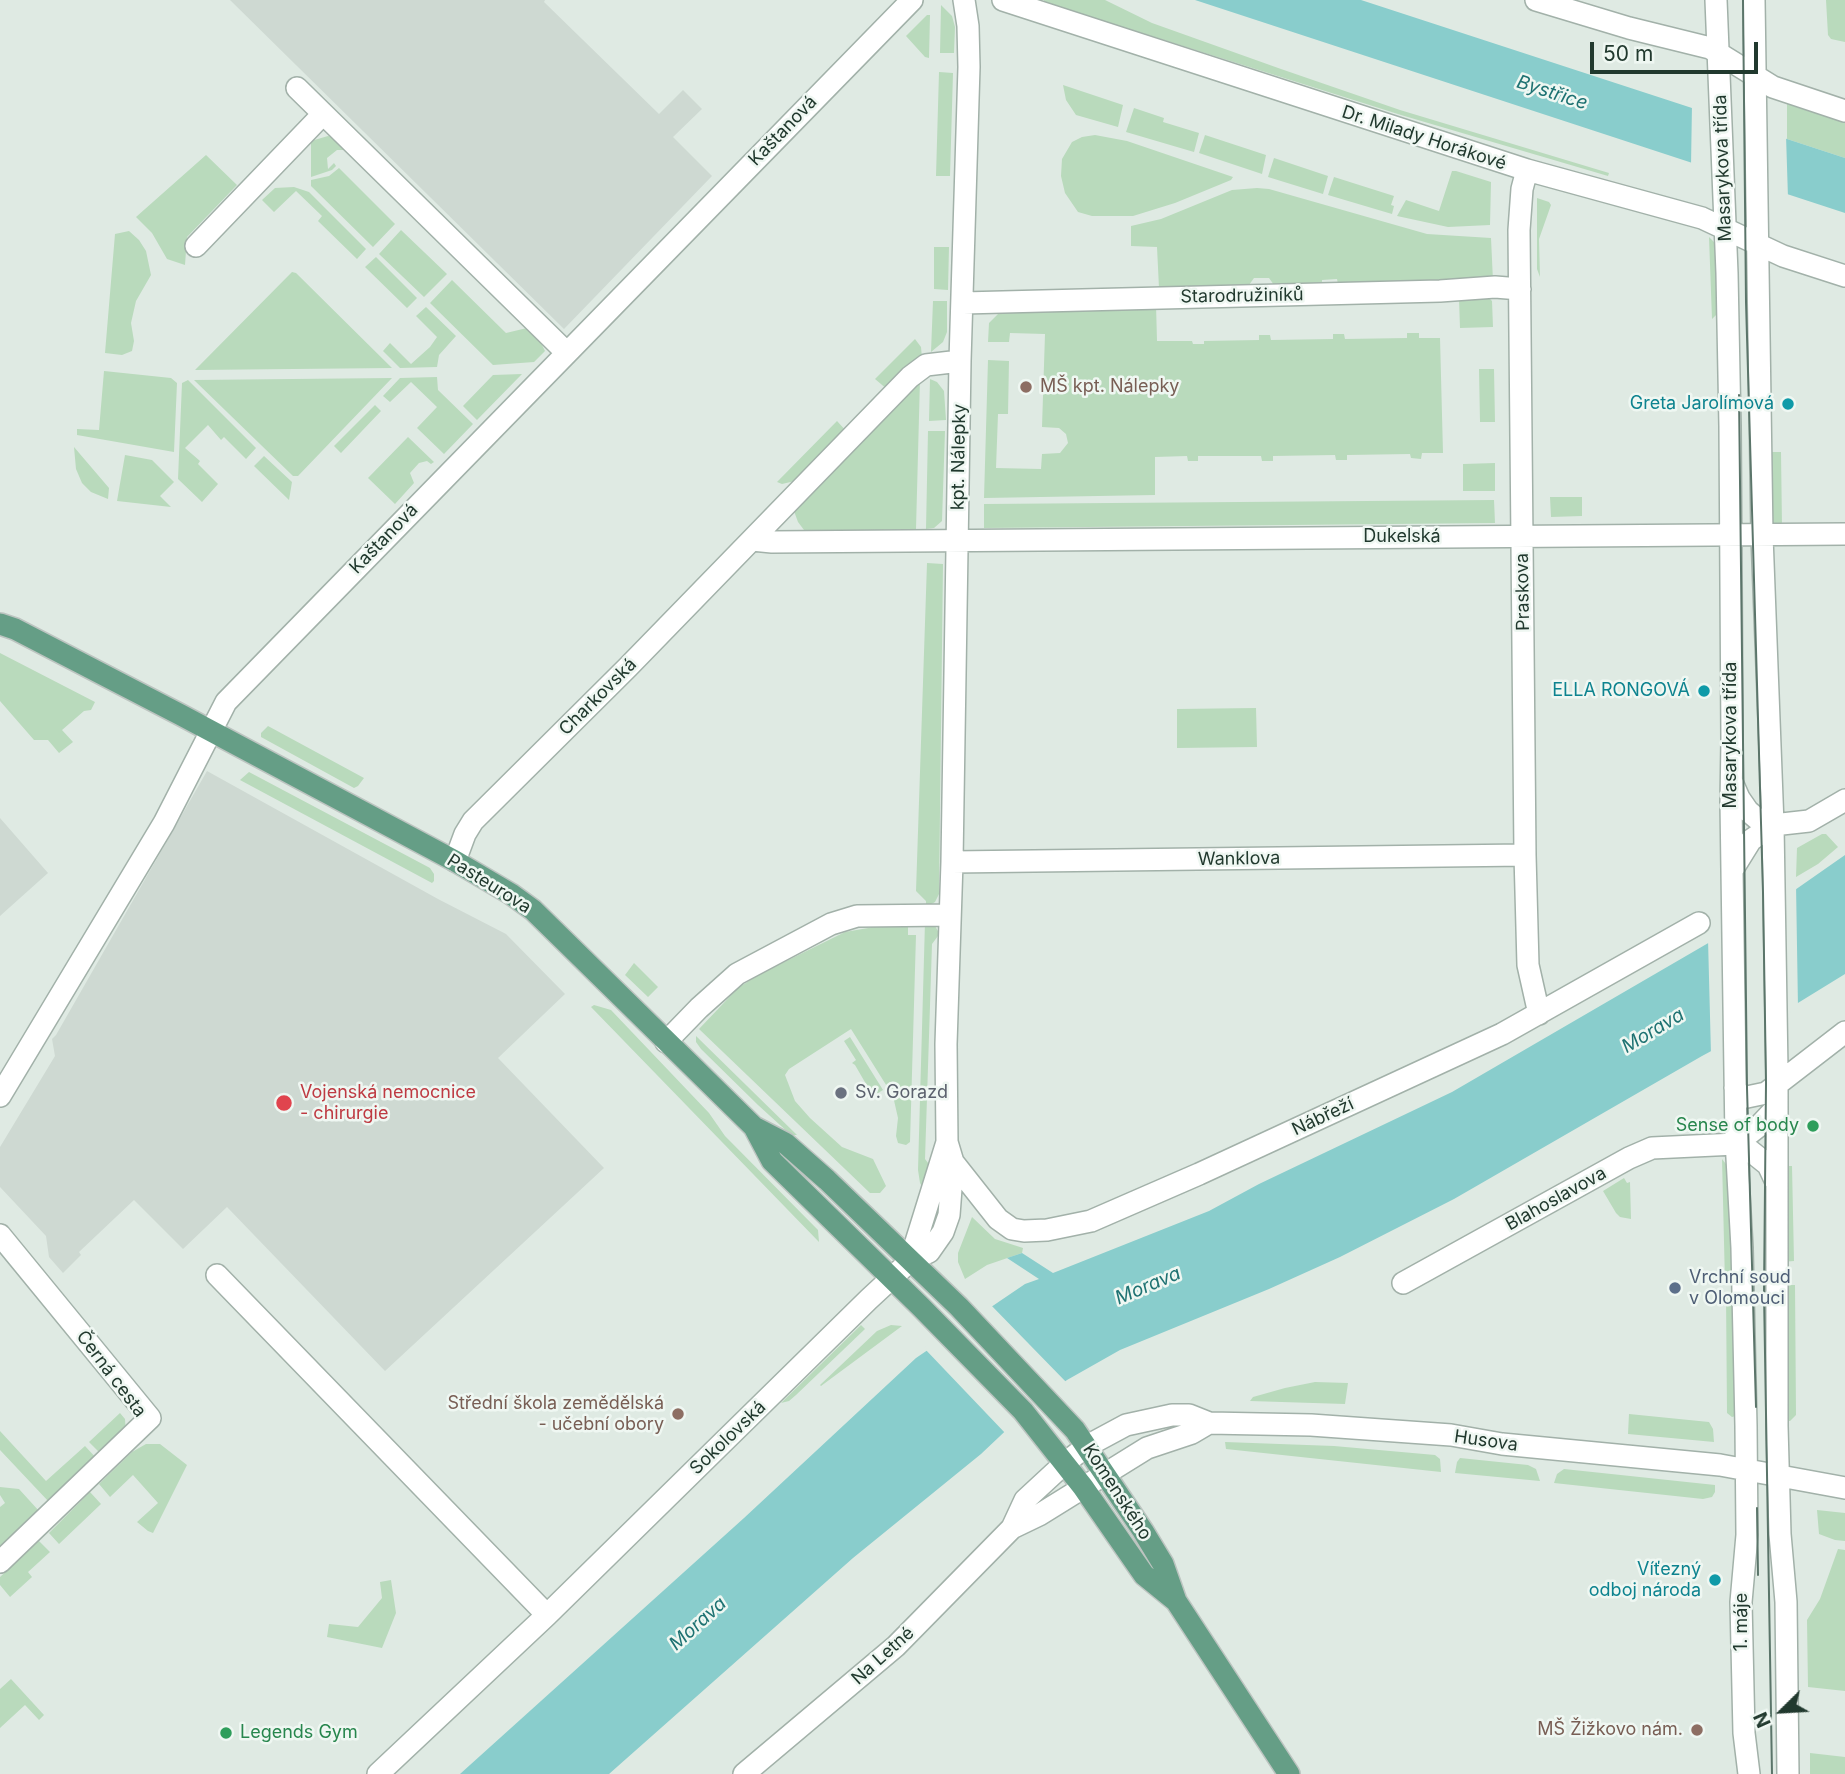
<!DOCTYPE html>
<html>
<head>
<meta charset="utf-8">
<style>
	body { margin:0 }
	#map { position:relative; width:1845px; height:1774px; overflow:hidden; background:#dfeae3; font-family:Inter,sans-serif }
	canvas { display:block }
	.north { position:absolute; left:1747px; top:1676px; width:70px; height:70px; -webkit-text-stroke:5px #eff7f2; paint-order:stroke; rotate:246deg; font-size:19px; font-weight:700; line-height:28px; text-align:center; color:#21392e }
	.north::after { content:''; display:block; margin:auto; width:24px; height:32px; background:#21392e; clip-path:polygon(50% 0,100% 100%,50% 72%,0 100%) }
	.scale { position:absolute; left:1590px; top:42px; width:168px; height:32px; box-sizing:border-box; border:4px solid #21392e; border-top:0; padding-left:9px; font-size:21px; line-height:24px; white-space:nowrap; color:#21392e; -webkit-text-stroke:5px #eff7f2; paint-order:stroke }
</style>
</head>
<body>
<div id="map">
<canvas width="1845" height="1774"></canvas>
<div class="north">N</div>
<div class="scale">50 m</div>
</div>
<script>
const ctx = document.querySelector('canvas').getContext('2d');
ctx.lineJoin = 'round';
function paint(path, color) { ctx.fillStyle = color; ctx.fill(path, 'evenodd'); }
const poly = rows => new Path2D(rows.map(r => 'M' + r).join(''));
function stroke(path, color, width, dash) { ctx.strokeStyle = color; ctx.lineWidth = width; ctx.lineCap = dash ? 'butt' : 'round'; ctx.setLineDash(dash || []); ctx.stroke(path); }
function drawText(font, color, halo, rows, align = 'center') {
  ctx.font = font + ' Inter,sans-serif'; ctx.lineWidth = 5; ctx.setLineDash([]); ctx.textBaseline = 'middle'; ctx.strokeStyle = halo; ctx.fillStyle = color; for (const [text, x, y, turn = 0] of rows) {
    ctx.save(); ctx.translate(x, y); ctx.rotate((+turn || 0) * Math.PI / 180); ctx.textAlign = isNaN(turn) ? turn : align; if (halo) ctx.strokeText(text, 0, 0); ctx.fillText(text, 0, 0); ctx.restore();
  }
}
paint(poly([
	[230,0,545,0,544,2,659,114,683,90,702,109,673,137,712,176,564,329],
	[207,771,438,899,506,934,565,994,498,1058,604,1168,385,1371,227,1207,183,1249,134,1200,79,1252,81,1255,63,1273,49,1257,46,1236,0,1187,0,1147,55,1056,52,1039,56,1035],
	[0,818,48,873,0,916]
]), '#ced9d2');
paint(poly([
	[1044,0,1105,0,1152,23,1281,69,1400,110,1609,173,1608,176,1401,115,1044,2],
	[1826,0,1845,0,1845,42,1831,39,1828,35],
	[941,5,952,16,955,27,954,53,940,53],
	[927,15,930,15,929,58,925,57,906,36],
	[939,72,953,73,950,176,936,176],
	[1063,85,1123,105,1118,127,1076,115,1066,100],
	[1787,104,1845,123,1845,158,1787,139],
	[1134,108,1164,118,1163,122,1199,133,1194,152,1126,132],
	[1095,135,1127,141,1233,177,1231,180,1175,203,1133,216,1092,216,1078,212,1065,193,1061,176,1062,159,1072,142,1082,137],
	[1205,135,1266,155,1262,174,1199,153],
	[328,136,334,137,347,150,337,150,327,158,328,169,334,163,336,166,332,170,311,177,311,141],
	[206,155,237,185,187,237,185,265,167,259,152,233,136,217],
	[1274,158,1328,176,1323,194,1268,177],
	[339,168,395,224,373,247,311,186,311,180,329,176],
	[1452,171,1456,171,1491,182,1490,225,1448,227,1397,216,1406,200,1439,211],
	[1334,177,1394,196,1391,205,1394,206,1392,214,1328,195],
	[294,187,309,192,366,249,357,259,318,221,322,216,296,191,274,212,262,200,275,188],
	[1257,188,1269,189,1427,234,1491,238,1493,281,1338,284,1337,279,1322,280,1322,284,1274,285,1269,278,1254,278,1249,285,1159,288,1157,247,1131,246,1131,226,1161,219,1232,190],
	[1537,198,1549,202,1551,205,1539,239,1540,277,1537,269],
	[401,230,447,274,424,297,379,254],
	[129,231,139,240,146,251,151,275,136,301,131,323,134,341,132,351,122,355,105,353,115,234],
	[1709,237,1716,244,1719,312,1712,319],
	[934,247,949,247,948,290,934,289],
	[376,257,417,298,407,308,365,267],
	[292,272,296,273,392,368,195,370],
	[452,280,506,333,527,328,540,341,545,351,534,362,493,365,430,303],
	[1489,298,1492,301,1493,327,1460,328,1459,299],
	[933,301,947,301,947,332,943,342,931,352],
	[1156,304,1157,341,1192,341,1193,344,1204,344,1204,341,1259,340,1259,335,1270,335,1271,340,1333,339,1333,334,1344,334,1345,339,1407,338,1407,333,1419,333,1419,338,1440,338,1443,453,1422,453,1421,459,1411,458,1410,454,1347,455,1347,460,1336,460,1335,455,1273,456,1273,461,1262,461,1261,456,1198,456,1198,461,1188,461,1187,456,1155,457,1155,495,984,498,988,360,1009,361,1008,414,998,414,996,468,1041,469,1042,454,1060,453,1068,443,1066,434,1059,428,1042,427,1045,334,1010,333,1009,342,988,342,989,323,998,314,998,308],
	[426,307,456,336,439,355,437,367,400,368,383,351,390,343,411,364,430,347,437,337,416,316],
	[915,339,921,347,922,358,888,390,875,379],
	[1479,369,1494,369,1495,422,1480,422],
	[104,371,171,378,177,383,174,452,77,435,77,429,99,430],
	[522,374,477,420,463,406,493,375],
	[437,377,438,390,473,424,444,454,417,428,437,407,411,382,390,402,383,396,400,378],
	[392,378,298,476,293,476,194,380],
	[920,379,916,529,814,532,804,530,798,522,794,511],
	[930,379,937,382,944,391,946,420,929,421],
	[188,380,256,448,246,459,224,437,221,440,208,425,185,448,200,461,198,464,218,484,202,502,178,479,182,383],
	[375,405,381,411,341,453,334,446],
	[837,421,847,432,799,480,782,484,777,482],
	[928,431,945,431,942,521,934,528,926,529],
	[408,437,434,462,431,464,427,461,419,463,410,473,414,483,395,504,368,478],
	[74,447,109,488,108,499,91,492,82,483,76,469],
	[1769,452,1781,452,1782,527,1773,526,1770,522],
	[125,455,152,460,174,482,160,496,171,507,117,501],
	[264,456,292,482,289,500,254,466],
	[1495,463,1495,491,1463,491,1463,464],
	[1550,497,1582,497,1582,516,1551,517],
	[1494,500,1495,523,984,528,984,504],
	[927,563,943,564,939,894,935,902,926,907,926,901,916,891],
	[0,653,95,702,91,710,84,711,62,730,73,742,59,753,48,740,34,740,0,701],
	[1256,708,1257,747,1177,748,1177,709],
	[268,726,364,778,358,786,354,788,261,737,261,733],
	[249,772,430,868,434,874,434,881,432,883,240,780],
	[1822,834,1826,834,1838,847,1818,864,1796,877,1797,848],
	[908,920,908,935,916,935,910,1142,906,1145,898,1143,896,1136,898,1118,893,1096,851,1029,789,1069,785,1075,795,1101,810,1118,842,1147,873,1159,886,1186,880,1193,870,1193,699,1029,738,988,758,975,845,932,874,927,897,927],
	[925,922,935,926,938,931,938,936,932,944,925,1159,932,1168,924,1190,920,1183,918,1170],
	[634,963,658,987,648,997,625,975],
	[594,1005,611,1010,709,1113,725,1136,818,1230,819,1242,591,1007],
	[696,1036,797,1135,791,1135,758,1105,701,1049,696,1042],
	[850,1037,883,1090,873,1096,855,1065,852,1063,856,1060,844,1041],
	[1722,1159,1729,1168,1736,1282,1725,1283],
	[1783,1166,1792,1166,1794,1261,1781,1262],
	[1624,1178,1627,1183,1630,1182,1631,1219,1620,1217,1616,1213,1603,1191],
	[972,1217,995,1239,1023,1248,1022,1253,987,1265,965,1279,958,1262,958,1253],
	[1782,1285,1795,1285,1796,1415,1790,1421,1787,1421],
	[1736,1292,1736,1416,1732,1417,1727,1413,1726,1293],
	[861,1325,865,1329,796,1395,789,1401,781,1403],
	[891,1325,902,1326,821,1386,820,1385,877,1331],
	[1315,1382,1348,1383,1345,1404,1250,1401,1253,1397,1285,1388],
	[120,1413,125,1419,126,1433,103,1456,89,1442],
	[1629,1414,1709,1422,1713,1429,1714,1442,1628,1434],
	[0,1431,46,1481,85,1446,98,1460,49,1502,0,1450],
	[1225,1442,1334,1446,1435,1455,1440,1459,1441,1472,1226,1449],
	[146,1444,160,1444,187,1465,153,1533,148,1531,137,1522,158,1503,133,1475,110,1497,99,1484,132,1452],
	[1460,1458,1528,1465,1536,1469,1540,1481,1455,1473,1457,1462],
	[1564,1469,1715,1485,1715,1492,1712,1497,1703,1499,1554,1483,1557,1474],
	[0,1487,19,1489,39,1511,0,1552,0,1507,5,1503,0,1495],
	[90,1492,101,1504,59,1544,49,1533],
	[1817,1510,1845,1513,1845,1541,1835,1540,1819,1534],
	[39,1541,50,1552,28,1572,32,1577,10,1597,0,1585,0,1577],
	[1838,1549,1845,1550,1845,1691,1808,1687,1807,1620,1820,1599],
	[391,1580,396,1613,382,1648,327,1637,329,1624,358,1627,382,1598,380,1582],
	[11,1679,44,1715,39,1720,25,1705,0,1728,0,1689],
	[1810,1753,1845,1757,1845,1774,1810,1774]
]), '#b9dabc');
paint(poly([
	[1195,0,1361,0,1787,139,1845,158,1845,213],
	[1845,855,1845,974,1780,1014,1702,1056,1454,1199,1340,1257,1269,1289,1120,1350,1067,1380,1035,1403,981,1454,853,1558,609,1774,460,1774,744,1518,916,1358,1025,1284,1039,1279,1007,1258,1022,1253,1053,1273,1209,1211,1259,1184,1452,1092,1772,906]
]), '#89cdcc');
paint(poly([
	[1692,104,1786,135,1788,198,1691,166],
	[1796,884,1798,1008,1711,1055,1708,939,1770,903],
	[989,1303,1068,1384,1037,1406,1006,1434,924,1348]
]), '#dfeae3');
const minor = poly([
	[1003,0,1527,170,1702,218,1783,256,1845,276],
	[1536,0,1629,28,1710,48,1773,87,1845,111],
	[1716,0,1727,273,1730,426,1732,740,1731,803,1736,1140,1742,1248,1746,1426,1747,1535,1741,1602,1744,1733,1749,1774],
	[1754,0,1762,536,1773,825,1777,1070,1777,1426,1780,1534,1786,1602,1788,1774],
	[297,88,567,353],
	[1527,170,1522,189,1519,230,1525,855,1528,965,1539,1014],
	[196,246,323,114],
	[963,303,1440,291,1495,287,1520,289],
	[752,540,772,542,1845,534],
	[1732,782,1739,798,1748,811,1761,822,1773,825,1809,821,1845,800],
	[455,861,465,834,473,821,628,667,910,377,926,365,960,361],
	[952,862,1525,855],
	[1733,869,1751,840,1773,825],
	[666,1042,699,1008,737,974,831,924,857,916,950,915],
	[1735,1088,1738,1093,1747,1097,1766,1093,1845,1032],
	[0,1096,164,823,226,702,912,0],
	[1736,1144,1759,1126,1777,1107],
	[953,1162,998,1219,1012,1229,1024,1231,1047,1230,1091,1221,1199,1174,1502,1034,1699,923],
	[0,1235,150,1418,0,1562],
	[910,1261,947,1142],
	[217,1275,547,1615],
	[1403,1283,1629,1158,1652,1148,1736,1144,1748,1149,1768,1165,1776,1182],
	[1012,1528,1025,1500,1065,1463,1087,1446,1126,1425,1172,1415,1189,1415,1209,1423,1311,1425,1451,1435,1502,1444,1720,1465,1845,1488],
	[378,1774,547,1615,869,1299,910,1261,929,1252,943,1232,949,1215,953,1162,947,1142,946,1044,952,862,960,361,969,67,968,26,964,0],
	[744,1774,896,1646,1012,1528,1039,1515,1147,1448,1192,1433,1209,1423]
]);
const major = poly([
	[0,624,15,629,181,715,455,861,511,894,533,910,754,1127,785,1143,827,1180,959,1307,1075,1430,1143,1531,1163,1564,1176,1601,1289,1774],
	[754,1127,772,1161,921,1307,1023,1411,1083,1487,1144,1575,1176,1601]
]);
stroke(minor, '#a2b1a9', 24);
stroke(major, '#bcc4c0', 24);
stroke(minor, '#fff', 21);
stroke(major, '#659e86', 21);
stroke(poly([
	[1743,0,1746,302,1763,892,1766,1083,1764,1293,1772,1774],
	[1739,395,1747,1088,1756,1407],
	[1757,1508,1758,1575]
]), '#5b756a', 2);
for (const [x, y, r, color] of [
	[1026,387,7,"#8d6e63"],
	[1788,404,7,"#0f9aa8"],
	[1704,691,7,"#0f9aa8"],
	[841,1093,7,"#6b7280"],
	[284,1103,9,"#e0444e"],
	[1813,1126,7,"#2e9e5b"],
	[1675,1288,7,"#5c6f8a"],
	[678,1414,7,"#8d6e63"],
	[1715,1580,7,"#0f9aa8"],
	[1697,1730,7,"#8d6e63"],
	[226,1733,7,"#2e9e5b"]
]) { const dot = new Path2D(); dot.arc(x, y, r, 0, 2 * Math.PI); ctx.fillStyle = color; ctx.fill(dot); stroke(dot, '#eff7f2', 2.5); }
drawText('18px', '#21392e', '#eff7f2', [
	["Kaštanová",783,131,-46],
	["Dr. Milady Horákové",1424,138,18],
	["Masarykova třída",1723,168,-92],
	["Starodružiníků",1242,296,-1],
	["kpt. Nálepky",959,457,-89],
	["Dukelská",1402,537],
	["Kaštanová",384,539,-46],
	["Praskova",1523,592,-91],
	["Charkovská",598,697,-45],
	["Masarykova třída",1731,735,-90],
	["Wanklova",1239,859,-1],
	["Pasteurova",489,884,32],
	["Nábřeží",1323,1117,-25],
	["Blahoslavova",1556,1199,-29],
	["Černá cesta",111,1374,53],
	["Sokolovská",728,1438,-44],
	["Husova",1486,1441,8],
	["Komenského",1117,1492,57],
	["1. máje",1742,1622,-90],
	["Na Letné",883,1656,-42]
]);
drawText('18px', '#785e54', '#eff7f2', [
	["MŠ kpt. Nálepky",1040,387,"left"],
	["Střední škola zemědělská",664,1404],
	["- učební obory",664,1425],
	["MŠ Žižkovo nám.",1683,1730]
], 'right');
drawText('18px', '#0d838f', '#eff7f2', [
	["Greta Jarolímová",1774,404],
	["ELLA RONGOVÁ",1690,691],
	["Víťezný",1701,1570],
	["odboj národa",1701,1591]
], 'right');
drawText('18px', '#be3a42', '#eff7f2', [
	["Vojenská nemocnice",300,1093],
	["- chirurgie",300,1114]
], 'left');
drawText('18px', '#5b616d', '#eff7f2', [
	["Sv. Gorazd",855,1093]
], 'left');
drawText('18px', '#27864d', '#eff7f2', [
	["Sense of body",1799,1126],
	["Legends Gym",240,1733,"left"]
], 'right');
drawText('18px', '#4e5e75', '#eff7f2', [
	["Vrchní soud",1689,1278],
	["v Olomouci",1689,1299]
], 'left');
drawText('italic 19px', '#1e7272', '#eff7f2', [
	["Bystřice",1552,93,18],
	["Morava",1653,1031,-31],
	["Morava",1148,1286,-23],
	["Morava",698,1624,-42]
]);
</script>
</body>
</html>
